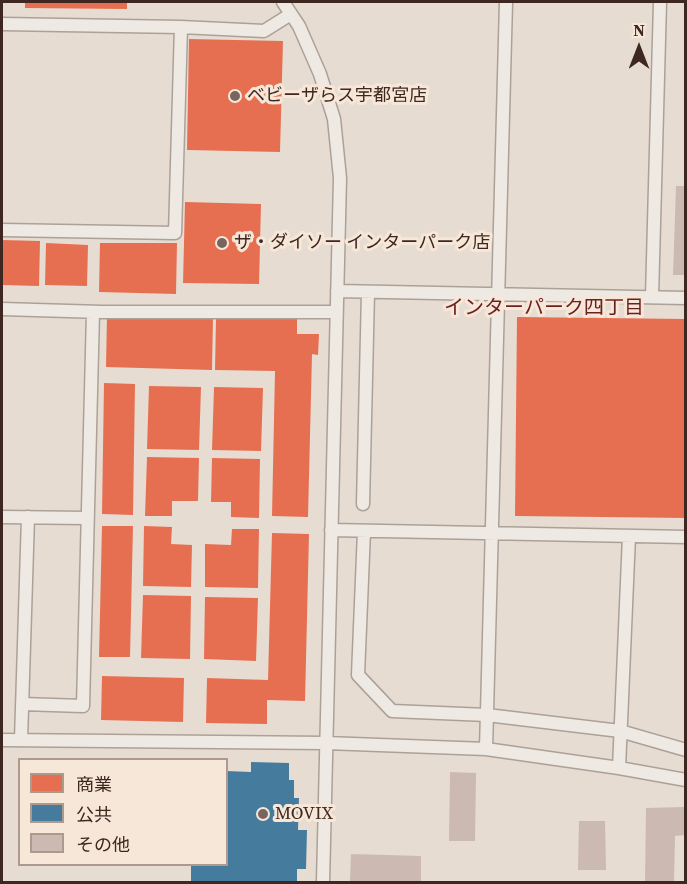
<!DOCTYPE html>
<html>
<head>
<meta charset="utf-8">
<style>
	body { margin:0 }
	#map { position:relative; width:687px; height:884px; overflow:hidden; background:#e7dcd1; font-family:"Source Serif 4","Noto Sans JP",serif }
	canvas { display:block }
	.frame { position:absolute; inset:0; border:3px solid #3d2720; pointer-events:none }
	.legend { position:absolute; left:18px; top:758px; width:210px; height:108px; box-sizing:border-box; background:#f7e7d8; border:2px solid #ad9a8e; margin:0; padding:8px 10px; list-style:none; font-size:18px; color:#3d2720 }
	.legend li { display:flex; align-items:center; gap:12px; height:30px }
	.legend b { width:30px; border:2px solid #ad9a8e }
	.north { position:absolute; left:609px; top:18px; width:60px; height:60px; -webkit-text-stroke:4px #f7e7d8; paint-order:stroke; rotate:0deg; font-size:16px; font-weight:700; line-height:24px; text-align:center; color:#3d2720 }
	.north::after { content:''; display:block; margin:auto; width:21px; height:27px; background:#3d2720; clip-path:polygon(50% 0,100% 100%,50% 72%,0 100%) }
</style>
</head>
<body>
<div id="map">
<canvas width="687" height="884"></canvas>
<div class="frame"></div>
<ul class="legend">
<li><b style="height:16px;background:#e76f51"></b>商業</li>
<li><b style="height:16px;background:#457b9d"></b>公共</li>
<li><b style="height:16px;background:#cbb9b2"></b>その他</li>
</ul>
<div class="north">N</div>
</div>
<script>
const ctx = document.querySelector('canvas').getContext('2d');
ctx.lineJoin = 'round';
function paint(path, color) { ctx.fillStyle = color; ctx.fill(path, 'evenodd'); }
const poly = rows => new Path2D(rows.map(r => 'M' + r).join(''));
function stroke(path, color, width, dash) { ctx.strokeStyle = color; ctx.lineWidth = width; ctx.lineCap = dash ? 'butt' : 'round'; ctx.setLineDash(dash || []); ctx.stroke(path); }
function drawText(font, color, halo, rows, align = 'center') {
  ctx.font = font + ' "Source Serif 4","Noto Sans JP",serif'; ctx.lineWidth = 6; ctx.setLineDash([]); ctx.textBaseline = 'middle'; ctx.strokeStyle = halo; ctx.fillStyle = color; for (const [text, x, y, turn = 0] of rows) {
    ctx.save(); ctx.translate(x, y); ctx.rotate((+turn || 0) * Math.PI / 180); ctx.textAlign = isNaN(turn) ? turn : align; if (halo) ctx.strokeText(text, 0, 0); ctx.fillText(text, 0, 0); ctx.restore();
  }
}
paint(poly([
	[25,2,127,2,127,9,25,8],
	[189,39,283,41,280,152,187,150],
	[185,202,261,204,259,284,183,283],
	[2,240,40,241,39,286,2,285],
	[46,243,88,245,87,286,45,285],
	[100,243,177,243,176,294,99,292],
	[107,315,213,318,212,370,106,367],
	[517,317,686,319,686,518,515,516],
	[216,318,297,319,297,334,319,334,318,355,312,354,308,517,272,516,275,371,215,370],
	[104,383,135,384,133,515,102,514],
	[149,386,201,387,199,450,147,449],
	[214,387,263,388,261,451,212,450],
	[147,457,199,458,198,501,172,501,172,516,145,516],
	[212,458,260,459,259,518,231,517,231,502,211,502],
	[102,526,133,526,130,657,99,657],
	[144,526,172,527,171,544,192,545,191,587,143,586],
	[232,529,259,529,258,588,205,587,205,544,231,545],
	[272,533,309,534,305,701,267,700,267,724,206,723,207,678,268,680],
	[143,595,191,596,190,659,141,658],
	[205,597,258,598,256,661,204,659],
	[102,676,184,678,183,722,101,720]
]), '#e76f51');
paint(poly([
	[251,762,289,763,289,780,294,780,294,798,299,798,298,830,307,830,306,869,297,869,297,882,191,882,191,864,226,864,226,771,251,772]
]), '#457b9d');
paint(poly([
	[676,186,686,186,686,275,673,275],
	[450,772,476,773,475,841,449,841],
	[684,807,685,835,675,836,674,882,645,882,646,808],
	[579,821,605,821,606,870,578,870],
	[351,854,421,856,421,882,350,882]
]), '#cbb9b2');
const minor = poly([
	[283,2,299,26,320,74,334,119,340,178,323,882],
	[2,24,181,27,175,233,2,230],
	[181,27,264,31,291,14],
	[337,291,686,298],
	[652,297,660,2],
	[2,309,102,312,336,312],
	[363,504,368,292],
	[2,517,86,518],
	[331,530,686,537],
	[364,531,358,675,392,711,487,715,620,731,686,750],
	[22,704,83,706,93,312],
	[2,740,326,743,486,749,619,768,686,780],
	[21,740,28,517],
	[486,749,506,2],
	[619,768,629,536]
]);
stroke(minor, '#aca199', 15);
stroke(minor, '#efe9e3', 12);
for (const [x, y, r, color] of [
	[235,96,6,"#78665e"],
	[222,243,6,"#78665e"],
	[263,814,6,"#78665e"]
]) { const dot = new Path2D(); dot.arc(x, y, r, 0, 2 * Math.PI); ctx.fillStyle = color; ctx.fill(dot); stroke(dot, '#f7e7d8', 2); }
drawText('18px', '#3d2720', '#f7e7d8', [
	["ベビーザらス宇都宮店",247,96],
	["ザ・ダイソー インターパーク店",234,243],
	["MOVIX",275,814]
], 'left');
drawText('20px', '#6a1f20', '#f7e7d8', [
	["インターパーク四丁目",544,309]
]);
</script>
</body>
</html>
